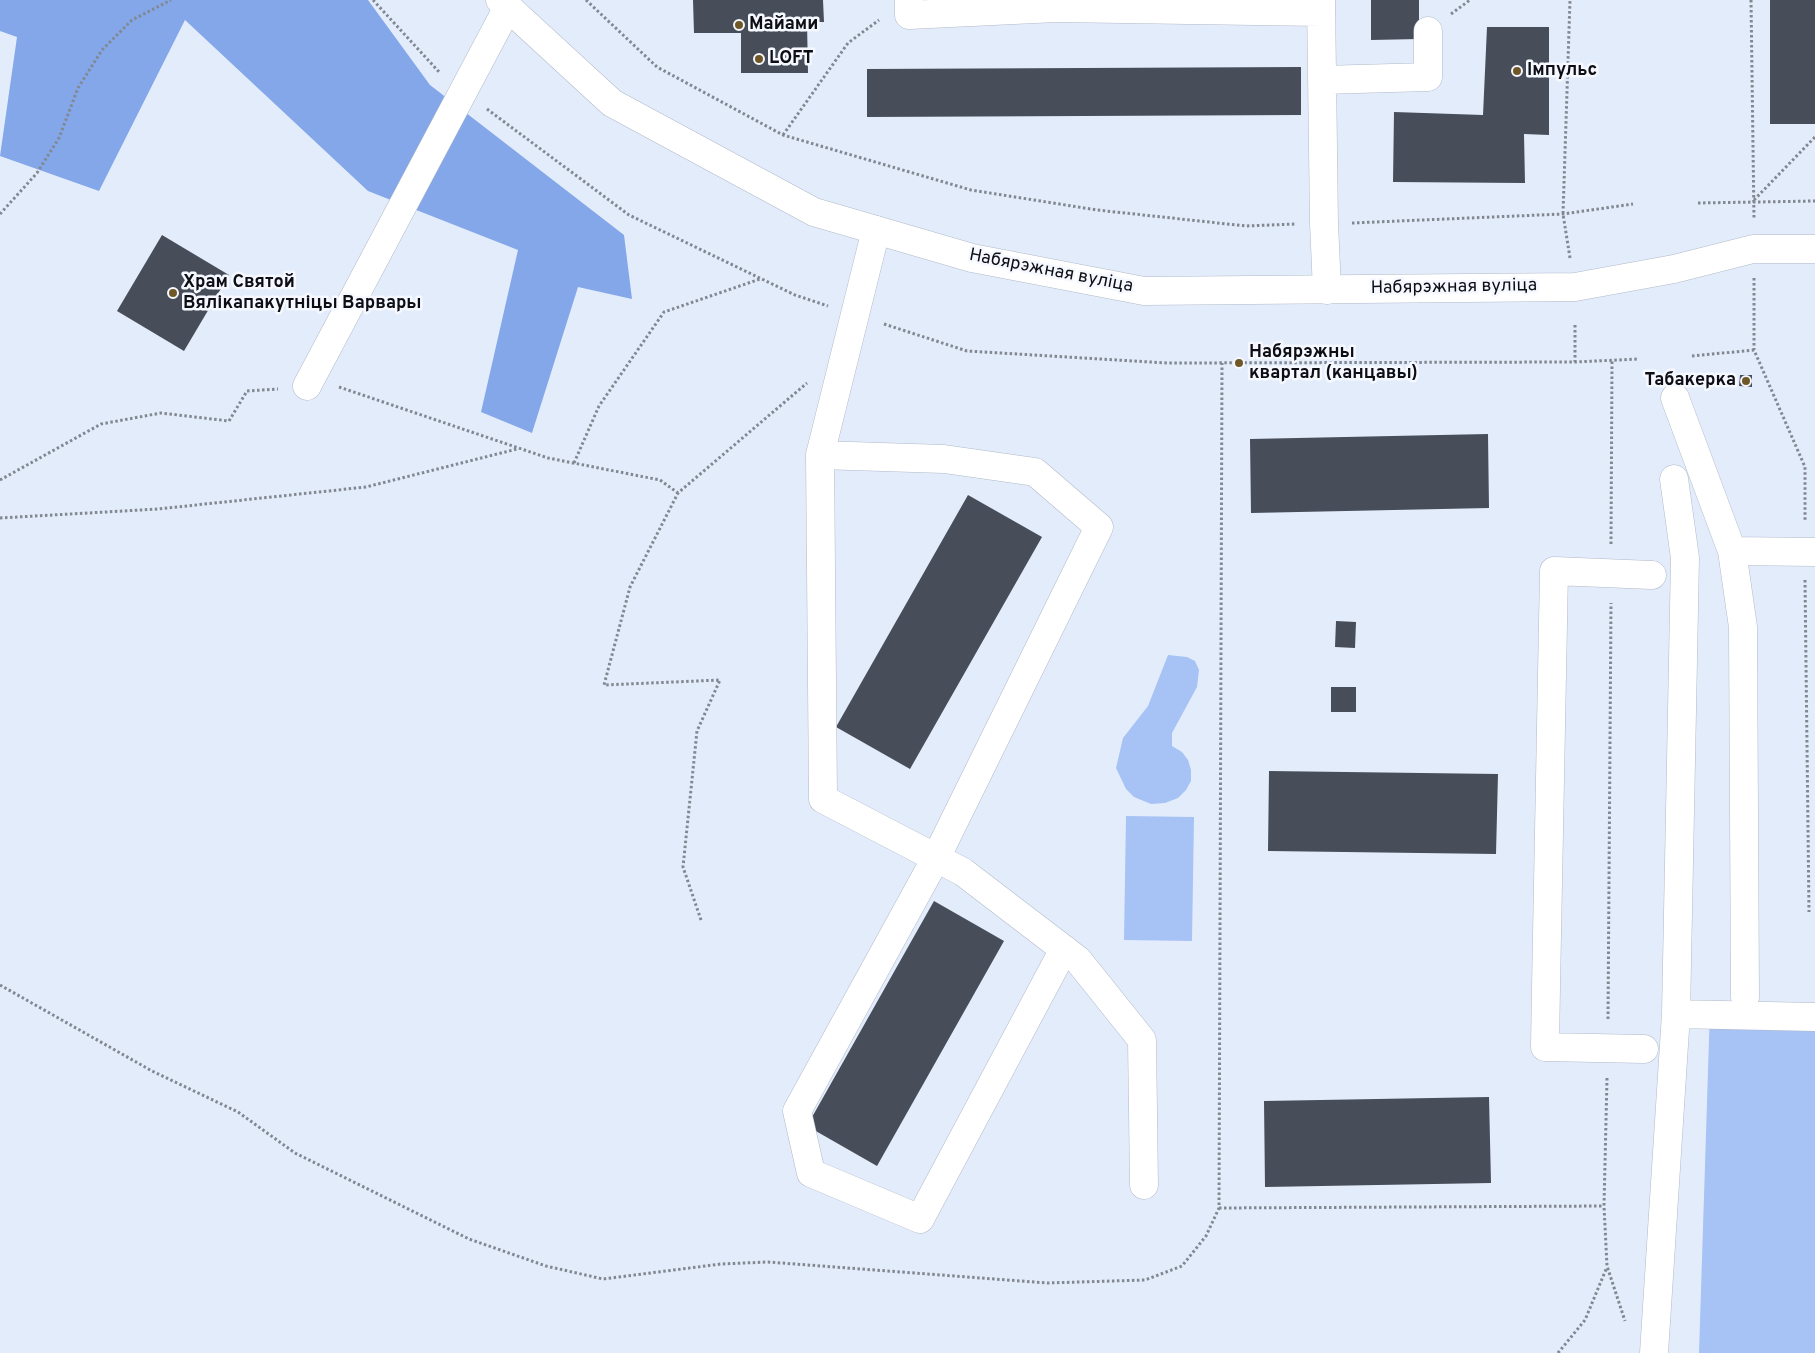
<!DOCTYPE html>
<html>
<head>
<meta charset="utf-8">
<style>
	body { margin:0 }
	canvas { display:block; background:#e3ecfb }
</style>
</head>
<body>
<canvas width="1815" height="1353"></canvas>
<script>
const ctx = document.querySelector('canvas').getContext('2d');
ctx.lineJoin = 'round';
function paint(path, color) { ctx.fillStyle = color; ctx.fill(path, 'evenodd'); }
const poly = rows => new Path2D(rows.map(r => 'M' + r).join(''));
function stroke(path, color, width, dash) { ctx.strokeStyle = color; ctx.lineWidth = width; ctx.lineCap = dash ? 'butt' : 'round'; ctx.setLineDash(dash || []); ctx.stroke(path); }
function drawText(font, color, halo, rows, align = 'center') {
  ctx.font = font + ' Overpass,sans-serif'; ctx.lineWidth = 5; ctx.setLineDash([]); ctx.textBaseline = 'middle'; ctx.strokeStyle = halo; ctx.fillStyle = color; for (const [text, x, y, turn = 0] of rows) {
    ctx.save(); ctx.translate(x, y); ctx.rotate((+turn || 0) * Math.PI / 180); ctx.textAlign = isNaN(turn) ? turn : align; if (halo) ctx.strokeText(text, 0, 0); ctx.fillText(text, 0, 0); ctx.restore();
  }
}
paint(poly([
	[1168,655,1187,657,1195,661,1199,670,1197,687,1172,733,1172,746,1182,752,1188,760,1191,770,1191,781,1186,790,1178,798,1165,803,1151,804,1134,797,1126,789,1116,768,1123,738,1148,706],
	[1126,816,1194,817,1192,941,1124,940],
	[1710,1008,1815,1010,1815,1353,1699,1353]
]), '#a7c2f4');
paint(poly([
	[0,0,368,0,430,85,624,235,632,299,578,287,532,433,481,412,518,250,368,191,185,20,99,191,0,156,17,37,0,31]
]), '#84a7e9');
paint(poly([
	[693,0,823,0,824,22,807,22,808,73,741,73,741,33,694,33],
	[1371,0,1419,0,1419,39,1371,40],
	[1770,0,1815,0,1815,124,1770,124],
	[1487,27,1549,27,1549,135,1524,134,1525,183,1393,182,1394,112,1483,115],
	[1301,67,1301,115,867,117,867,69],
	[162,235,229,275,184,351,117,311],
	[1740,375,1752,375,1752,387,1739,386],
	[1488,434,1489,508,1251,513,1250,439],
	[968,495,1042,537,910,769,836,727],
	[1336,621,1356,622,1355,648,1335,647],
	[1331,687,1356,687,1356,712,1331,712],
	[1269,771,1498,774,1496,854,1268,851],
	[934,901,1004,941,877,1166,807,1126],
	[1489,1097,1491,1183,1265,1187,1264,1101]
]), '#474e5a');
const minor = poly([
	[909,0,909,15,1056,8,1321,12],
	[1321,0,1324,223,1327,290],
	[1322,80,1428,77,1428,31],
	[876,230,820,455,823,799,963,872,1078,960,1142,1040,1144,1185],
	[307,386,508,7],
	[1675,398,1732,551,1743,627,1745,997],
	[820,455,944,459,1035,472,1099,527,936,858,797,1111,811,1173,920,1219,1064,949],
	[1674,479,1685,558,1676,1014,1815,1017],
	[1732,551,1815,552],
	[1644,1049,1545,1047,1546,987,1554,571,1652,575],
	[1654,1353,1676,1014]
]);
const major = poly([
	[500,0,612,103,814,212,972,258,1144,291,1575,287,1674,269,1753,249,1815,249]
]);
stroke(minor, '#b1bac8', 29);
stroke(major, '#b1bac8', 29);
stroke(poly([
	[373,0,440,73],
	[586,0,657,67,783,135,971,190,1097,210,1246,226,1296,224],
	[1751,0,1754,219],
	[1451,14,1470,0],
	[487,109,629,215,795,295,828,306],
	[783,135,848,43,879,20],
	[1754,200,1815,137],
	[1698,203,1815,201],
	[0,214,37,173,59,138,78,88,102,50,132,20,171,0],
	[1352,223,1563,214,1633,204],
	[1570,258,1563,214,1570,0],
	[1754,278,1754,350,1805,467,1805,522],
	[884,324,967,351,1167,363,1575,362,1639,359],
	[1575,325,1575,362],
	[1692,356,1754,350],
	[339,387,548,458,660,480,678,493],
	[574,463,599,406,664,312,760,279],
	[0,480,101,424,161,413,229,421,247,391,278,389],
	[0,518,158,509,366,487,517,449],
	[1611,544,1612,360],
	[1805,580,1809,912],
	[701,920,683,867,697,731,720,680,604,685,630,587,678,493,807,383],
	[0,985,152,1071,238,1112,295,1153,469,1239,546,1266,603,1279,721,1264,768,1262,1047,1283,1145,1280,1182,1266,1206,1236,1219,1208,1222,363],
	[1608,1019,1611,603],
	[1607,1078,1604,1206,1607,1266,1625,1321],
	[1219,1208,1604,1206],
	[1558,1353,1585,1320,1607,1267]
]), '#828892', 3, [2.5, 2.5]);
stroke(minor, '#fff', 28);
stroke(major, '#fff', 28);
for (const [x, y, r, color] of [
	[739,25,5,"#705728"],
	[759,59,5,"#705728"],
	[1517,71,5,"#705728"],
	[173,293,5,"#705728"],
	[1239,363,5,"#705728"],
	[1746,381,5,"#705728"]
]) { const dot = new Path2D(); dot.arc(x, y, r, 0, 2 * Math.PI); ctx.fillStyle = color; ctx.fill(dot); stroke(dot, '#f5f9ff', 2); }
drawText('bold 18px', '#0c0e13', '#f5f9ff', [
	["Майами",749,25],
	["LOFT",769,59],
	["Імпульс",1527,71],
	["Храм Святой",183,283],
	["Вялікапакутніцы Варвары",183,304],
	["Набярэжны",1249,353],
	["квартал (канцавы)",1249,374],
	["Табакерка",1736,381,"right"]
], 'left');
drawText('18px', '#0c0e13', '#f5f9ff', [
	["Набярэжная вуліца",1051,272,11],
	["Набярэжная вуліца",1454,288,-1]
]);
</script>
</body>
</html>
